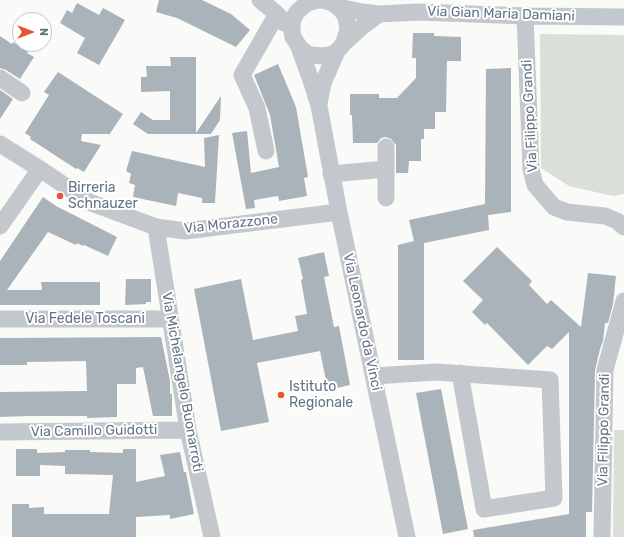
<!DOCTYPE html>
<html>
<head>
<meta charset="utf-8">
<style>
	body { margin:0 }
	#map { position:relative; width:624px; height:537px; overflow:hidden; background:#fafaf8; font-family:Rubik,sans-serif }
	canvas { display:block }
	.north { position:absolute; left:12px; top:12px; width:40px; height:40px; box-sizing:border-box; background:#fff; border:1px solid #c1c8cd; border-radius:50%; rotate:90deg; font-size:11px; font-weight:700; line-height:16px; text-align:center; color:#657683 }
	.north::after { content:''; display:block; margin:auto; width:14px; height:18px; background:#e4572e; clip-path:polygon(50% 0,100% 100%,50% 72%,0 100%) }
</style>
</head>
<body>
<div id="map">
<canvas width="624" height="537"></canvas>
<div class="north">N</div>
</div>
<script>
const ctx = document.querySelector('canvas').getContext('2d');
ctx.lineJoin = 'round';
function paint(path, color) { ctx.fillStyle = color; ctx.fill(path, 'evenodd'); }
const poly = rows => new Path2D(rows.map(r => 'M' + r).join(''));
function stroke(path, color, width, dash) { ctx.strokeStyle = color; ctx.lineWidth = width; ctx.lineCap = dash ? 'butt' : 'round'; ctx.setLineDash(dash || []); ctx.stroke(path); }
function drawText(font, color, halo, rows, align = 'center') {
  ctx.font = font + ' Rubik,sans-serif'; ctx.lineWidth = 4; ctx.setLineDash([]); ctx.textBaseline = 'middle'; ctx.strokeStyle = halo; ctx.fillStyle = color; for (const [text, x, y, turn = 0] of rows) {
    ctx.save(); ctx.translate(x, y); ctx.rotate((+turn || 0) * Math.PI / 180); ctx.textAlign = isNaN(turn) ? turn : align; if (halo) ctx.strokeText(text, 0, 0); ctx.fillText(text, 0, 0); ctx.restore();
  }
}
paint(poly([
	[540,34,624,35,624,194,613,196,569,186,541,168],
	[614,430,624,430,624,537,613,537]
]), '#dadfd7');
paint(poly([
	[159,0,202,0,231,14,250,30,236,47,177,18,156,12],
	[77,3,99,15,103,8,125,20,99,65,77,53,85,38,60,23,67,10,72,13],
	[413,33,434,33,434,36,461,37,461,61,447,61,446,112,435,112,435,129,424,129,424,139,421,139,421,161,409,161,408,173,396,173,396,144,395,144,391,139,386,137,381,138,377,143,353,143,352,115,350,115,350,94,379,94,379,98,397,98,416,78,416,58,412,58],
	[0,36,12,44,13,42,28,51,27,53,34,57,20,79,6,70,0,68],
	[170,57,196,57,196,133,221,96,220,120,211,134,148,134,133,124,141,112,153,120,170,120,170,91,141,92,141,77,147,77,146,66,171,66],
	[278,64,296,107,308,177,304,178,307,196,279,201,278,196,254,200,255,208,246,209,232,133,247,131,251,173,279,167,270,115,254,75],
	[511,68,511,212,488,215,489,230,424,243,424,360,398,360,398,245,414,241,409,220,485,204,486,69],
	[58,72,123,114,109,135,108,134,82,134,81,141,101,145,84,172,77,168,76,169,44,148,30,139,31,137,25,133,49,95,44,92],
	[0,90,13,99,0,119],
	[219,135,215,203,202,203,202,198,178,193,176,206,133,197,135,185,129,183,131,174,126,171,132,151,205,167,204,138],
	[43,197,56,206,117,237,108,256,84,245,83,246,77,243,76,245,48,232,7,290,42,290,41,282,100,282,100,305,0,305,0,261],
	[497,247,532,281,529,285,547,304,551,300,581,327,588,273,616,276,613,304,608,323,605,323,603,341,600,349,595,370,592,512,586,512,586,537,474,537,473,530,569,514,569,332,552,349,547,346,528,365,487,323,485,325,472,312,483,300,463,281],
	[324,252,329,276,324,277,334,327,339,326,350,385,328,390,320,351,257,363,269,422,221,431,194,289,241,279,253,340,298,331,295,316,307,314,301,280,303,279,298,258],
	[126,279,151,279,151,302,146,302,146,304,125,305],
	[161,337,170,381,170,394,172,394,172,416,153,416,143,367,136,368,136,384,117,384,117,417,87,418,87,416,27,416,0,417,0,392,87,391,86,361,27,362,27,365,0,365,0,338],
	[441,389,468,529,443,534,416,393],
	[16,449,37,449,37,453,65,452,65,450,90,450,90,452,123,453,123,449,136,449,136,482,165,476,160,455,180,452,184,472,186,472,194,514,170,519,170,515,136,517,136,537,12,537,12,504,29,504,29,508,44,507,44,514,109,514,113,475,65,474,65,466,40,465,40,476,16,476]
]), '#aab3b9');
stroke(poly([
	[260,0,277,14,284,23],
	[318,0,307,3,297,12,294,17,292,24,292,31,293,37,300,48,305,52,311,55,324,56,330,55,336,52,341,47,344,42,348,30,346,17,342,11,338,7,332,3,326,1,321,0],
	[338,7,362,12,379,14,418,12,525,16,624,17],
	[525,16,531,169,535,185,554,207,567,212,605,216,617,221,624,227],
	[344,43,363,26,379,14],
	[299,47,312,83,319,106,339,212,407,537],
	[0,78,22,93],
	[319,104,323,83,337,51],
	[0,144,40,169,89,202,156,227,185,231,339,212],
	[386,147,386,198],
	[266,151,257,108,242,75,277,14],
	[331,174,386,169],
	[0,226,40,169],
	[156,227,188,430,212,537],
	[0,319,170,319],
	[374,376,436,372,550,380,554,498,484,509,460,373],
	[0,432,188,430],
	[602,537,605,370,624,301]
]), '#c3c8cc', 17);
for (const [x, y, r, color] of [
	[60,196,4,"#e4572e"],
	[281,395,4,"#e4572e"]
]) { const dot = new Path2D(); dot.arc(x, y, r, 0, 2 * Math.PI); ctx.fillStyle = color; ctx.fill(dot); stroke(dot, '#fff', 1.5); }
drawText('14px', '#657683', '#fff', [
	["Via Gian Maria Damiani",501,14,2],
	["Via Filippo Grandi",530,116,-93],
	["Via Morazzone",231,224,-6],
	["Via Fedele Toscani",85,319],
	["Via Leonardo da Vinci",362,322,78],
	["Via Michelangelo Buonarroti",182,382,80],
	["Via Filippo Grandi",604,430,-89],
	["Via Camillo Guidotti",94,431,-1]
]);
drawText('14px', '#657683', '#fff', [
	["Birreria",68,188],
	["Schnauzer",68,204],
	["Istituto",289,387],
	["Regionale",289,403]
], 'left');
</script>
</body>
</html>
